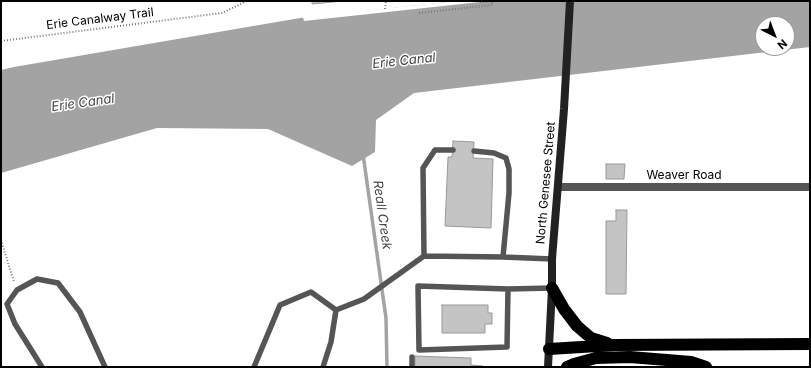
<!DOCTYPE html>
<html>
<head>
<meta charset="utf-8">
<style>
	body { margin:0 }
	#map { position:relative; width:811px; height:368px; overflow:hidden; background:#fff; font-family:Inter,sans-serif }
	canvas { display:block }
	.frame { position:absolute; inset:0; border:2px solid #000; pointer-events:none }
	.north { position:absolute; left:755px; top:16px; width:40px; height:40px; box-sizing:border-box; background:#fff; border:1px solid #999; border-radius:50%; rotate:138deg; font-size:11px; font-weight:700; line-height:16px; text-align:center; color:#000 }
	.north::after { content:''; display:block; margin:auto; width:14px; height:18px; background:#000; clip-path:polygon(50% 0,100% 100%,50% 72%,0 100%) }
</style>
</head>
<body>
<div id="map">
<canvas width="811" height="368"></canvas>
<div class="frame"></div>
<div class="north">N</div>
</div>
<script>
const ctx = document.querySelector('canvas').getContext('2d');
ctx.lineJoin = 'round';
function paint(path, color) { ctx.fillStyle = color; ctx.fill(path, 'evenodd'); }
const poly = rows => new Path2D(rows.map(r => 'M' + r).join(''));
function stroke(path, color, width, dash) { ctx.strokeStyle = color; ctx.lineWidth = width; ctx.lineCap = dash ? 'butt' : 'round'; ctx.setLineDash(dash || []); ctx.stroke(path); }
function drawText(font, color, halo, rows, align = 'center') {
  ctx.font = font + ' Inter,sans-serif'; ctx.lineWidth = 3; ctx.setLineDash([]); ctx.textBaseline = 'middle'; ctx.strokeStyle = halo; ctx.fillStyle = color; for (const [text, x, y, turn = 0] of rows) {
    ctx.save(); ctx.translate(x, y); ctx.rotate((+turn || 0) * Math.PI / 180); ctx.textAlign = isNaN(turn) ? turn : align; if (halo) ctx.strokeText(text, 0, 0); ctx.fillText(text, 0, 0); ctx.restore();
  }
}
paint(poly([
	[457,1,810,1,810,47,414,93,376,120,375,152,352,166,268,129,157,128,1,173,1,70,14,67,300,18],
	[763,24,787,24,787,48,763,48]
]), '#a3a3a3');
paint(poly([
	[457,1,480,1,480,2,304,21,303,17]
]), '#fff');
stroke(poly([
	[363,154,386,318,387,367]
]), '#a3a3a3', 3.5);
const building = poly([
	[312,1,343,1,312,4,312,1],
	[453,141,474,142,473,158,493,159,491,228,445,226,448,157,452,157,453,141],
	[606,164,625,164,624,179,606,179,606,164],
	[616,210,627,210,626,294,606,294,606,221,616,221,616,210],
	[442,305,488,305,488,313,492,313,492,324,485,324,485,333,442,333,442,305],
	[415,356,471,358,471,365,483,366,483,367,415,367,415,356]
]);
paint(building, '#c4c4c4');
stroke(building, '#999', 1);
stroke(poly([
	[480,2,490,1],
	[385,9,386,1],
	[419,13,492,5,492,1],
	[1,41,222,13,247,1],
	[1,240,14,282]
]), '#777', 2, [1, 2]);
stroke(poly([
	[474,151,494,153,506,158,509,169,509,193,503,257],
	[424,256,423,168,435,150,453,150],
	[508,289,507,347,419,350,418,286,508,289,552,288],
	[336,310,364,299,424,256,503,257,552,259],
	[412,357,412,367],
	[42,367,15,324,7,304,17,290,37,279,58,283,80,312,105,367],
	[254,367,280,305,311,292,336,310,331,342,323,367]
]), '#555', 5.5);
stroke(poly([
	[558,187,810,187]
]), '#555', 8);
stroke(poly([
	[548,367,552,288,552,259,564,109,570,1]
]), '#222', 8);
stroke(poly([
	[552,288,564,309,577,326,591,338,607,343],
	[549,349,614,345,810,344],
	[567,367,574,364,596,358,630,357,691,362,706,367]
]), '#000', 12);
drawText('12px', '#000', '#fff', [
	["Erie Canalway Trail",100,19,-7],
	["Weaver Road",684,175],
	["North Genesee Street",546,183,-85]
]);
drawText('italic 13px', '#444', '#fff', [
	["Erie Canal",404,61,-6],
	["Erie Canal",83,103,-8],
	["Reall Creek",382,215,82]
]);
</script>
</body>
</html>
